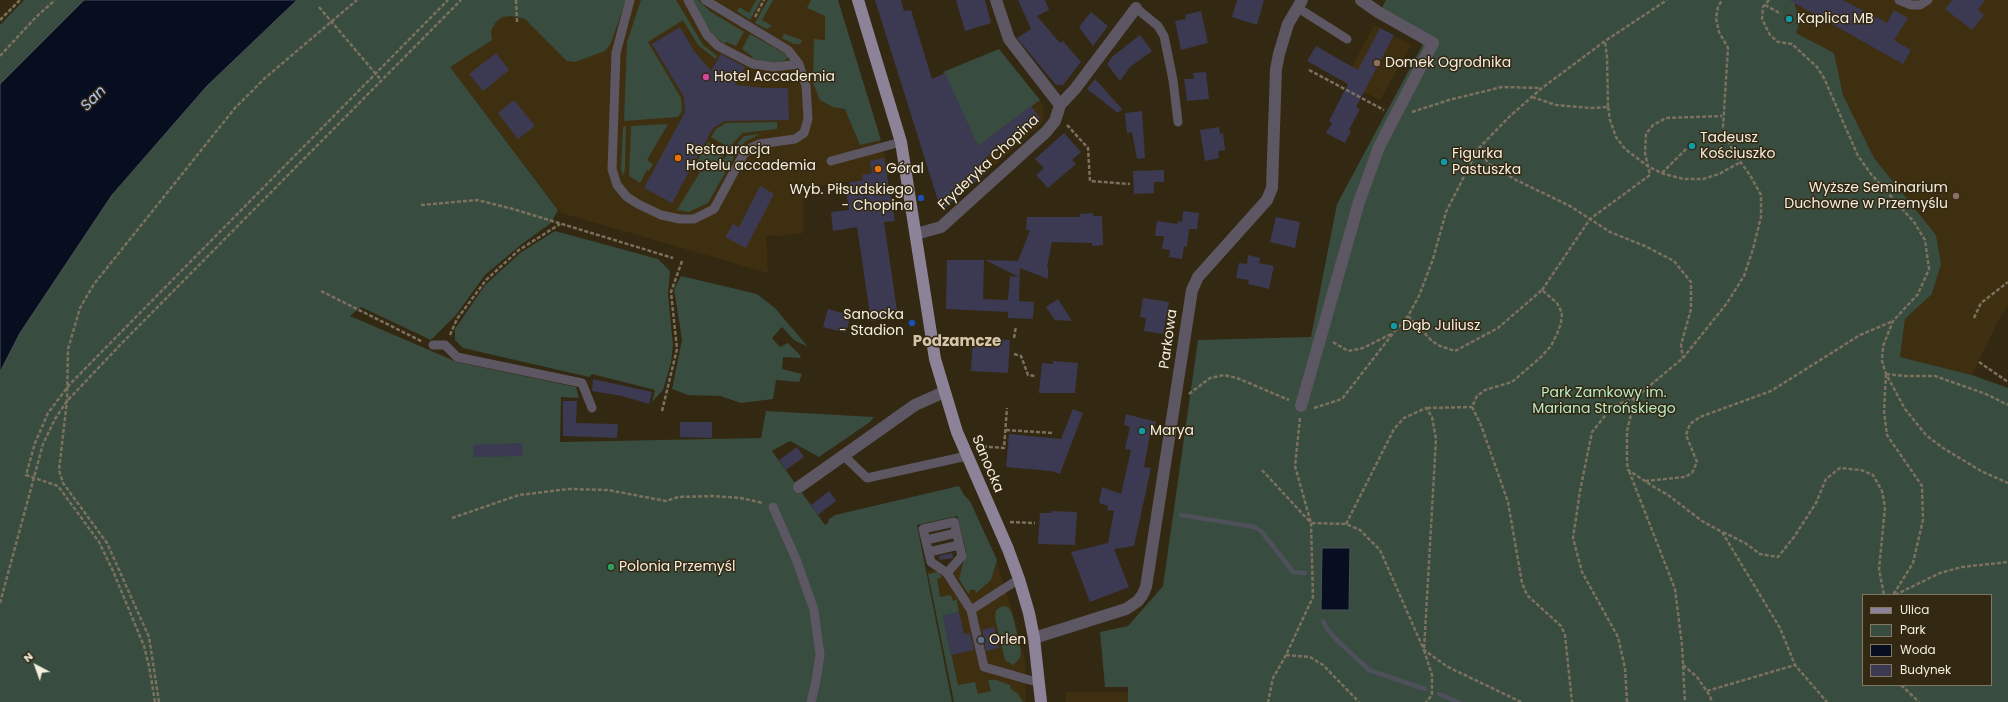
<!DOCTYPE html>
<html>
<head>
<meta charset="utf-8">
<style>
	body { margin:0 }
	#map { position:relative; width:2008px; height:702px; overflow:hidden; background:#332811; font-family:Poppins,sans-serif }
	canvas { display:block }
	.legend { position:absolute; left:1862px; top:594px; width:130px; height:92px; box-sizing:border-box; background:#332811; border:1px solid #817764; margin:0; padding:5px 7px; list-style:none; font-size:12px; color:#f5ede0 }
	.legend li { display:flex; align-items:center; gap:8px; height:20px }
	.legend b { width:20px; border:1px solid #817764 }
	.north { position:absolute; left:16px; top:646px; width:40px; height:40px; -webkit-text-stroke:3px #332811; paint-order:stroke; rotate:319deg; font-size:11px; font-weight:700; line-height:16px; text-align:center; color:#f5ede0 }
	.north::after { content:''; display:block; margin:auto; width:14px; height:18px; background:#f5ede0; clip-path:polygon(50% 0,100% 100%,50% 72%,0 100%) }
</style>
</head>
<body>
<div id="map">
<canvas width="2008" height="702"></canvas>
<ul class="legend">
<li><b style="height:5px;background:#8d8399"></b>Ulica</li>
<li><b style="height:11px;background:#384c3f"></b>Park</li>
<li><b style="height:11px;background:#060e20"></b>Woda</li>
<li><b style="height:11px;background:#3c3a52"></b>Budynek</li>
</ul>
<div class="north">N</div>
</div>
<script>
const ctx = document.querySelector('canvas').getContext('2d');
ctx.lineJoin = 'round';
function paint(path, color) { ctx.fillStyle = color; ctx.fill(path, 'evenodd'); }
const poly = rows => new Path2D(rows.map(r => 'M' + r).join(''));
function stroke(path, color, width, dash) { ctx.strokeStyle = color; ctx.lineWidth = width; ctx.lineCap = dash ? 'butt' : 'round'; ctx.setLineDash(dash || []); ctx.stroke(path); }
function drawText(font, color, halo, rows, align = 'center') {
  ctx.font = font + ' Poppins,sans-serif'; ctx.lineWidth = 3; ctx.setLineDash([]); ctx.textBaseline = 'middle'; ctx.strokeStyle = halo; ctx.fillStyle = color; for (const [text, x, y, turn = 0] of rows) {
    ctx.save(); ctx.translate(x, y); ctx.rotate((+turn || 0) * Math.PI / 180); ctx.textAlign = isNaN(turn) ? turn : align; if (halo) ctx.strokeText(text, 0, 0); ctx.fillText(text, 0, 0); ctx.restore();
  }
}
paint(poly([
	[519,0,832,0,868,109,885,155,890,175,803,189,803,233,780,236,766,235,768,273,561,213,450,67,467,37],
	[1796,0,2008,0,2008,306,1998,321,1972,375,1900,357,1905,319,1932,294,1941,264,1936,235,1874,158,1843,95,1834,53,1796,33],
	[1374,25,1411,45,1380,100,1344,82],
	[1040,100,1043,106,1043,122,987,172,978,147],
	[995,557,1015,620,1025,660,1026,702,955,702,927,571],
	[1066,692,1131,692,1132,702,1066,702]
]), '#3e2f11');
paint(poly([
	[24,0,84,0,0,84,0,25],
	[297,0,626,0,611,43,605,51,575,62,567,61,525,19,511,16,502,17,495,23,491,31,492,40,450,67,558,210,551,223,522,244,485,275,456,315,431,340,361,307,350,316,457,362,576,387,579,398,561,397,560,442,761,438,766,411,874,417,870,422,819,457,790,441,772,451,825,525,829,522,828,520,835,515,959,486,964,495,970,501,997,560,991,580,976,593,975,590,969,590,970,594,968,593,959,579,966,551,957,516,917,525,952,702,0,702,0,372,20,333,112,195,207,86],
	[641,0,676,0,703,45,717,56,716,59,698,45,683,20,648,42,681,98,682,111,678,117,624,121,627,42],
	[692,0,698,0,711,12,744,32,736,46,726,42,724,44,712,34],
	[756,0,761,0,750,20,737,11,739,7,749,13],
	[768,0,773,0,762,20,772,26,767,29,755,23],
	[811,0,838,0,881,140,860,145,845,109,833,107,820,100,813,83,814,39,825,40,825,16,807,8],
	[1386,0,1796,0,1795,5,1800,22,1796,33,1834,53,1843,95,1874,158,1936,235,1941,264,1932,294,1905,319,1900,357,1972,375,2008,388,2008,702,1128,702,1128,687,1105,687,1100,632,1128,626,1163,586,1198,340,1311,337,1337,204,1423,44,1377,17],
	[1863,595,1991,595,1991,685,1863,685],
	[750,34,787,55,788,57,786,60,772,63,752,59,753,57,742,49],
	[784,34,802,40,800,44,794,44,782,38],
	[999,49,1040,100,978,147,943,72],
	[777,122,777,129,742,133,729,148,711,137,716,129,726,123],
	[668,124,647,160,653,164,649,171,647,170,640,183,629,176,631,126],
	[626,126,625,169,623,176,621,169,623,127],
	[760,134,746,141,737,152,733,149,744,136],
	[708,142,726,152,716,164,702,168,695,165],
	[729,153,734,157,708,203,689,212,677,210,700,172,716,168],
	[555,231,658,259,670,271,668,294,673,345,671,363,663,390,652,402,655,390,592,374,589,377,463,348,455,340,455,329,485,285,520,253],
	[681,276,757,294,775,308,808,347,794,340,782,327,772,338,780,347,788,343,799,354,801,358,783,357,782,369,802,374,799,382,776,380,773,399,741,403,720,396,688,395,672,389,682,340,674,289],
	[938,572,942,577,937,579,940,597,951,595,953,601,956,600,956,596,959,612,943,616,958,685,975,682,978,694,991,691,988,680,996,680,1010,685,1011,689,1018,694,1023,702,954,702,928,574],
	[1002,606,1008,607,1012,613,1021,651,1020,658,1013,665,1005,660,995,618,996,610]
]), '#384c3f');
const water = poly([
	[84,0,297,0,207,86,112,195,20,333,0,372,0,84,84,0],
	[1322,548,1350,548,1349,610,1321,610,1322,548]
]);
paint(water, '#060e20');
stroke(water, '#4e515a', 1);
stroke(poly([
	[1181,515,1255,527,1262,532,1293,572,1305,573],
	[1323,621,1327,629,1336,639,1369,670,1425,689],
	[1439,694,1458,702]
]), '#4e515a', 4.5);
paint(poly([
	[875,0,901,0,904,11,911,10,932,79,945,73,978,146,1031,106,1040,118,983,160,987,172,946,207,940,207],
	[956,0,985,0,991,23,965,31],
	[1018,0,1045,0,1049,10,1037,16,1060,43,1063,41,1081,62,1063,85,1056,85,1017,38,1031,29],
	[1237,0,1264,0,1257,25,1232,17],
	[1789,0,1843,0,1887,23,1894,10,1908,18,1894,40,1911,50,1903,64],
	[1952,0,1985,0,1978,10,1984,15,1972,30,1945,9],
	[1201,11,1208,43,1181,50,1175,21,1186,19,1185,15],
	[1091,12,1108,26,1093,46,1079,27],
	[680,27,694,51,711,71,721,54,745,67,735,85,765,88,788,88,789,120,725,121,713,128,672,203,644,188,685,112,684,97,652,44],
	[1380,28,1394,35,1356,107,1360,109,1349,130,1351,131,1345,143,1326,133,1332,123,1329,121,1348,84,1307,61,1316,46,1358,70],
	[1140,35,1152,51,1130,67,1120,81,1107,64,1113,56],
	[496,53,509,70,483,91,469,74],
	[1206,72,1209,99,1187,101,1184,79,1194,79,1193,73],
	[1095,79,1122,109,1118,113,1087,89],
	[514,100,535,126,518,139,498,113],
	[1142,111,1145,158,1137,159,1132,132,1127,133,1125,113],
	[1219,127,1220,134,1223,133,1225,150,1218,151,1219,158,1205,161,1200,130],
	[1064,133,1081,152,1072,160,1076,164,1048,188,1036,175,1044,168,1035,159],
	[884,158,895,221,884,222,898,317,871,321,857,227,833,231,831,212,849,210,846,190,850,189,849,182,863,180,862,175,872,173,870,161],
	[1164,170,1164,182,1154,182,1154,193,1134,194,1133,171],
	[760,186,774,194,746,248,725,237,733,224,739,227],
	[1183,211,1199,213,1197,229,1189,229,1187,247,1184,246,1182,259,1169,257,1170,250,1162,249,1164,236,1155,236,1157,221,1178,224,1178,221,1182,222],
	[1093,213,1093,216,1102,216,1103,245,1092,246,1092,243,1052,242,1047,266,1048,267,1048,279,1020,268,1019,301,1034,302,1033,319,1008,318,1008,312,946,309,947,260,984,260,983,299,1008,300,1010,276,1019,277,985,260,1018,261,1030,230,1026,230,1027,217,1080,217,1080,214],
	[1276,217,1300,222,1295,248,1270,242],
	[1248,255,1260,258,1259,263,1274,266,1269,289,1248,284,1249,280,1236,278,1239,263,1247,264],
	[1143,298,1169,302,1163,334,1144,331,1146,318,1140,317],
	[1058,299,1072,321,1055,320,1046,307],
	[828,309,846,314,845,317,850,318,846,333,823,327],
	[973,338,1010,340,1008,373,971,371],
	[1053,361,1078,363,1075,393,1039,393,1042,363,1053,364],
	[593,379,652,392,649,404,622,396,592,391],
	[563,401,577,401,576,423,618,424,617,438,563,436],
	[1073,409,1083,413,1060,474,1051,471,1006,467,1009,434,1061,439],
	[1126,414,1156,422,1153,435,1150,435,1144,467,1151,468,1134,546,1114,549,1129,587,1090,602,1071,552,1108,543,1114,511,1107,510,1108,506,1099,503,1102,487,1121,494,1131,450,1125,449,1130,427,1124,425],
	[680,422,712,422,712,438,680,437],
	[522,443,523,456,474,457,473,445],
	[797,447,804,457,786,470,779,460],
	[829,491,836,501,818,515,811,505],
	[1051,511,1077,512,1075,545,1038,544,1040,513,1052,513],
	[952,553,953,558,940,560,939,556],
	[959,612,964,634,970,633,974,650,951,655,943,616],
	[994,627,999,648,986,651,982,630]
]), '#3c3a52');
stroke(poly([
	[516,0,517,22],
	[1769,0,1763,7,1762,19,1770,35,1778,42,1792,44,1817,67,1824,78,1858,156,1871,174,1914,222,1925,240,1929,269,1918,294,1893,321,1883,346,1882,361,1886,374,1905,409,1926,435,1943,448,1981,471,2008,483],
	[1765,5,1781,14],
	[319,7,381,80],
	[755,17,764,0],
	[0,20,20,0],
	[0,56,36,17,55,0],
	[1309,70,1384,110],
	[1532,97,1556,105,1590,108,1608,107,1607,57,1605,41],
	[1608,107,1610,120,1616,137,1625,149,1649,167,1664,174,1684,179,1703,179,1719,174,1739,163],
	[1412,112,1449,100,1502,87,1541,88],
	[1067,125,1088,148,1090,181,1130,184],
	[1478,149,1489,164,1516,180,1570,206,1610,232,1645,246,1674,261,1691,282,1691,309,1681,345,1683,358],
	[1662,173,1686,149],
	[421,205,478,200,513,209,673,258],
	[1542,290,1590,219,1650,175,1645,153,1646,134,1653,125,1666,118,1722,116],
	[321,291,423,342],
	[1408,316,1432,341,1440,346,1455,351,1498,328,1542,290,1557,303,1562,313,1561,323,1557,334,1551,346,1541,357,1512,382,1485,390,1477,396,1472,407,1481,425,1508,502,1522,583,1527,595,1561,626,1565,635,1572,702],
	[1974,318,1981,303,2008,282],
	[450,335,457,319,486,280,519,250,560,224],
	[1014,338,1016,326],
	[1333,342,1348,351,1363,348,1391,334],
	[1014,354,1021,356,1028,375,1035,376],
	[1979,362,2008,382],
	[1886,374,1884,411,1887,435,1922,486,1923,520,1913,563,1893,595],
	[1886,374,1905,376,1935,376,1986,394,2008,405],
	[1189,394,1210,378,1224,375,1237,378,1289,400],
	[1635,398,1627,431,1627,463,1628,470,1654,487,1668,495,1702,521,1722,532,1780,628,1795,665,1827,702],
	[1314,408,1342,399,1394,332,1408,316,1419,296,1433,259,1446,212,1478,149,1510,116,1542,88,1605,41,1667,0],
	[1427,408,1472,407],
	[662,411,677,349,671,292,682,261],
	[1300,418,1295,466,1311,523,1346,524,1360,530,1380,550,1424,650,1448,667,1521,702],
	[1006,430,1052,433],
	[977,446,1004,448,1007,408],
	[1262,470,1311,523,1313,597,1286,655,1273,678,1268,702],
	[1629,471,1675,589,1682,645,1685,702],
	[1645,481,1685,477,1692,473,1697,462,1686,435,1690,424,1700,417,1771,391,1860,335,1893,321],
	[452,518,519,495,569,489,608,490,666,501,678,497,713,496,741,498,763,503],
	[1010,522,1035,523],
	[1346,524,1394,429,1404,418,1426,408,1432,417,1436,439,1424,650,1432,675,1432,695,1426,702],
	[1723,532,1745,543,1760,554,1778,557,1794,537,1816,503,1826,479,1840,468,1861,470,1873,475,1882,491,1885,507,1879,569,1884,595],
	[1895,595,1940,573,1962,567,2008,562],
	[0,603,43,444,55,419,67,401,121,344,461,0],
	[1286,655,1310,657,1323,665,1359,702],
	[1683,665,1697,677,1710,696,1712,702],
	[1901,685,1919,702],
	[1707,691,1795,665],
	[155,702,149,666,144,646,113,571,99,542,58,486,26,475,35,443,48,413,70,384,448,0],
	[159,702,149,637,107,543,63,483,59,470,67,401,68,349,73,332,80,308,94,284,235,108,265,78,357,0],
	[1627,702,1625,668,1618,637,1582,572,1573,538,1580,491,1592,432,1613,406,1635,398,1683,358,1727,303,1744,276,1753,249,1761,217,1761,195,1750,175,1733,152,1723,127,1728,48,1719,32,1716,18,1718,7,1722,0]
]), '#7b715e', 2.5, [4, 2]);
stroke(poly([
	[630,0,616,53,612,169,617,185,627,197,638,204,661,215,680,219,694,219,714,209,743,155,750,148,759,144,795,139,804,133,808,119,806,86,799,64,788,50,705,0],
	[688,0,707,35,718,46,753,64,774,67,799,64],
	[1899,0,1911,5,1920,5,1928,0],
	[1136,8,1158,26,1164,36,1173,80,1178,122],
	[1298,8,1347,39],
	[831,161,901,142],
	[433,345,445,345,457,357,582,383,592,408],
	[843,455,867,478,967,456],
	[773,507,796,559,814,610,820,655,816,681,811,702],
	[926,540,956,533],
	[929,552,959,545],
	[947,573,962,556,954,522,923,529,931,562,947,573,971,610],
	[1019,579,971,610,984,667,1040,683]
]), '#5c5762', 9);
stroke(poly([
	[996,0,1009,39,1060,105],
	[916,234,941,227,1046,132,1055,121,1060,105,1075,89,1136,8],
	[1301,406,1359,202,1379,147,1433,43,1378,12,1361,0],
	[799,487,915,405,944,392],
	[1034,638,1126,609,1138,601,1143,594,1146,587,1192,290,1198,277,1267,200,1272,188,1276,69,1279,54,1288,24,1302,0]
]), '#5c5762', 12);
stroke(poly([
	[858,0,901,142,935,359,957,432,1008,549,1019,579,1029,613,1034,638,1041,702]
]), '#8d8399', 12);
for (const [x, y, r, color] of [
	[1789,19,4,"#0f9aa8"],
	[1377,63,4,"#8d6e63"],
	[706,77,4,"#d1479c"],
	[1692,146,4,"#0f9aa8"],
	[678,158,4,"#e8710a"],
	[1444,162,4,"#0f9aa8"],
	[878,169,4,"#e8710a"],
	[1956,196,4,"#8d6e63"],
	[921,198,4,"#1a4fb4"],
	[912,323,4,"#1a4fb4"],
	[1394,326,4,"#0f9aa8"],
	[1142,431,4,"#0f9aa8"],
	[611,567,4,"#2e9e5b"],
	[981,640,4,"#5c6f8a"]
]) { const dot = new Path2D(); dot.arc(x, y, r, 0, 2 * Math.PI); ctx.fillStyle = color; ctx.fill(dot); stroke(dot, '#332811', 1.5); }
drawText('14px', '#f5ede0', '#332811', [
	["Kaplica MB",1797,19],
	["Domek Ogrodnika",1385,63],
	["Hotel Accademia",714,77],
	["Tadeusz",1700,138],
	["Kościuszko",1700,154],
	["Restauracja",686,150],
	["Hotelu accademia",686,166],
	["Figurka",1452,154],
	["Pastuszka",1452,170],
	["Góral",886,169],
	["Wyższe Seminarium",1948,188,"right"],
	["Duchowne w Przemyślu",1948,204,"right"],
	["Wyb. Piłsudskiego",913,190,"right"],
	["- Chopina",913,206,"right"],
	["Sanocka",904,315,"right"],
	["- Stadion",904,331,"right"],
	["Dąb Juliusz",1402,326],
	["Marya",1150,431],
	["Polonia Przemyśl",619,567],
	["Orlen",989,640]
], 'left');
drawText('14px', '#f5ede0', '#332811', [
	["Fryderyka Chopina",989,163,-43],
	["Parkowa",1169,339,-82],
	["Sanocka",987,464,67]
]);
drawText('14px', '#b8eccb', '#332811', [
	["Park Zamkowy im.",1604,393],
	["Mariana Strońskiego",1604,409]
]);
drawText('italic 15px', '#adc6f4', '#332811', [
	["San",94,99,-46]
]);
drawText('bold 15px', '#d5c6ab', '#332811', [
	["Podzamcze",957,342]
]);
</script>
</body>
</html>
